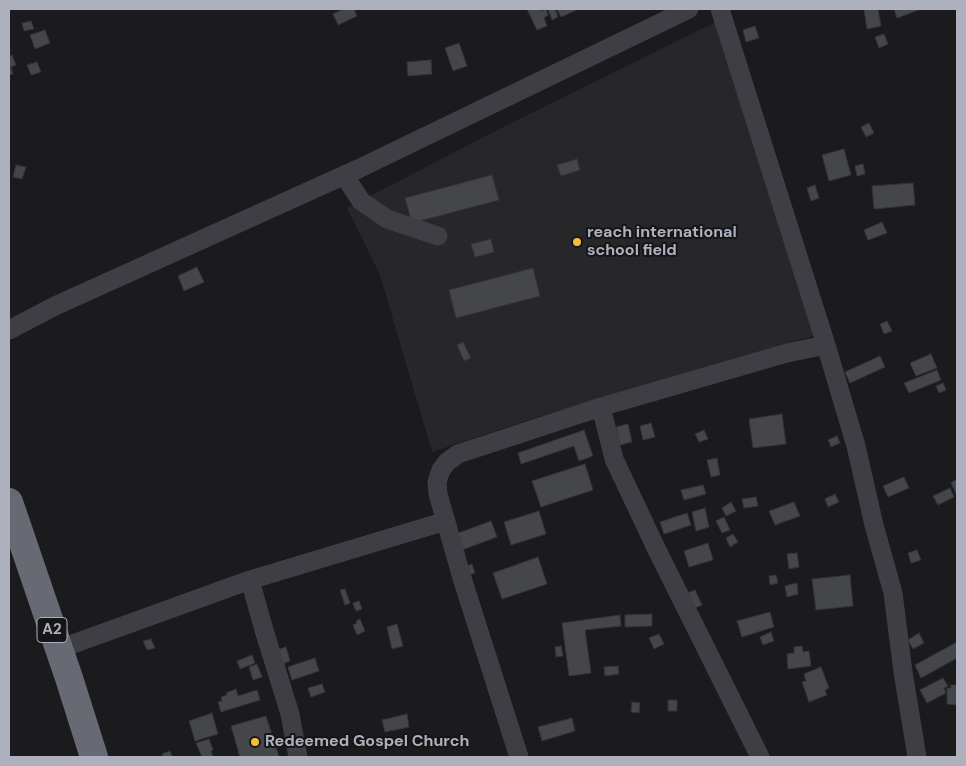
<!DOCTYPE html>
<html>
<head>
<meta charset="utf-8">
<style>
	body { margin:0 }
	#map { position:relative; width:966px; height:766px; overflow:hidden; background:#1b1b1d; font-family:"DM Sans",sans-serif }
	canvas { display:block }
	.frame { position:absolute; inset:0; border:10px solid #adb1bd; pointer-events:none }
</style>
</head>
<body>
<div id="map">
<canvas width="966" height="766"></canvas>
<div class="frame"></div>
</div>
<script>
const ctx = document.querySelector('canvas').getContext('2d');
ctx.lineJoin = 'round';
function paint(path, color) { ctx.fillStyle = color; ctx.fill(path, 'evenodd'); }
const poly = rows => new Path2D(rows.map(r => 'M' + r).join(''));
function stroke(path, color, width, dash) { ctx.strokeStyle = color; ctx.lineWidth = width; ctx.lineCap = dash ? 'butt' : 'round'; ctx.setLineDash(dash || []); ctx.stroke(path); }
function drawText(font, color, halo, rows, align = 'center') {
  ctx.font = font + ' "DM Sans",sans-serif'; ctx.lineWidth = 4; ctx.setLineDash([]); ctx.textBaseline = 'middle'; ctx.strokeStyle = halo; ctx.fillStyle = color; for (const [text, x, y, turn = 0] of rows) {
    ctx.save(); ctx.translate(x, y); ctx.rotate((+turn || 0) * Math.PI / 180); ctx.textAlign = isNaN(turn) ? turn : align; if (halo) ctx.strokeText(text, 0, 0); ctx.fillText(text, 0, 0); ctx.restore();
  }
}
paint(poly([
	[716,22,816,335,535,418,432,452,380,275,347,208,501,128]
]), '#27272a');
const building = poly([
	[344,9,354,9,357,16,338,25,333,14,344,9],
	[527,9,540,9,541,11,546,9,548,15,544,18,547,26,537,30,527,9],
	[548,9,555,9,558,17,552,20,548,9],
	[557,9,579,9,561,17,557,9],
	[864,9,878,9,881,26,867,29,864,9],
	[894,9,921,9,897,18,894,9],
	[31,21,34,29,24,31,22,23,31,21],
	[755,26,759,38,746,42,743,30,755,26],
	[45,30,50,43,35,49,30,35,45,30],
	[884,34,888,44,879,48,875,37,884,34],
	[459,43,467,66,453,71,445,48,459,43],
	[12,55,16,65,11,67,13,74,9,75,9,56,12,55],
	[431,60,432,74,408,76,407,62,431,60],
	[37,62,41,72,31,75,27,65,37,62],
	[869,123,874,133,866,137,861,127,869,123],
	[844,149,851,175,829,181,822,155,844,149],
	[577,159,580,170,561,176,557,165,577,159],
	[863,164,865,174,857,176,855,166,863,164],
	[16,165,26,167,22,179,13,177,16,165],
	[492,175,499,200,412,223,405,198,492,175],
	[913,183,915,205,874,209,872,186,913,183],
	[815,185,819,198,811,201,807,188,815,185],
	[882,222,887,233,868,240,864,230,882,222],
	[491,239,494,252,475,257,471,244,491,239],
	[197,267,204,282,184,291,178,276,197,267],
	[533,268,540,296,456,318,449,290,533,268],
	[887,321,892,331,884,334,880,324,887,321],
	[463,342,471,358,464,361,457,345,463,342],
	[931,354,937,368,916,376,910,363,931,354],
	[880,356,885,367,850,383,845,372,880,356],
	[937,370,941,380,909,393,904,383,937,370],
	[943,383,946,390,939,393,936,386,943,383],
	[782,414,786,444,753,448,749,419,782,414],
	[651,423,655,437,643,440,640,426,651,423],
	[628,424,632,442,620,445,616,427,628,424],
	[584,430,593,456,579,461,574,446,521,464,518,453,584,430],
	[704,430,708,439,699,442,695,434,704,430],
	[837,436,840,443,831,447,828,440,837,436],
	[717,458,720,475,711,477,707,460,717,458],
	[585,464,593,490,541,507,532,481,585,464],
	[904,477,909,488,888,497,883,486,904,477],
	[957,479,957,495,951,483,957,479],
	[703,485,706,494,684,500,681,490,703,485],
	[950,488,954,497,938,505,933,496,950,488],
	[835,494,839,502,828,507,825,499,835,494],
	[756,497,758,506,744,508,742,499,756,497],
	[731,502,736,511,726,516,722,508,731,502],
	[794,502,800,516,775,525,769,511,794,502],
	[705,508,709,527,696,531,692,512,705,508],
	[539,511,546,534,511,545,504,522,539,511],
	[687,513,691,525,664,534,660,522,687,513],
	[724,517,730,530,722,533,716,521,724,517],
	[491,521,497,537,459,551,453,535,491,521],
	[733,534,738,542,730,547,726,538,733,534],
	[708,543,713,560,689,567,684,551,708,543],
	[917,550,921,560,911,563,908,553,917,550],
	[797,553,799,567,789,569,787,554,797,553],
	[538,557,547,584,502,599,493,573,538,557],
	[472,564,475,573,466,576,463,568,472,564],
	[776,575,778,583,770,585,769,576,776,575],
	[850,575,853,606,816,610,812,579,850,575],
	[797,583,798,594,787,597,785,586,797,583],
	[345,589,350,603,345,605,340,590,345,589],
	[695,590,702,605,692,609,685,594,695,590],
	[359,601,362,609,356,611,353,603,359,601],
	[770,612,774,627,742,637,737,621,770,612],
	[652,614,652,626,625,627,625,615,652,614],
	[620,615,621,626,585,630,591,673,569,676,562,623,620,615],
	[360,619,365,631,357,635,353,625,357,623,356,621,360,619],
	[397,624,403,646,392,649,387,627,397,624],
	[771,632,774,641,763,645,760,637,771,632],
	[919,633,924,643,913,649,908,640,919,633],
	[659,634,664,644,654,649,649,638,659,634],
	[151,639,155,648,147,650,143,641,151,639],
	[957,642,957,658,921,678,915,665,957,642],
	[561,646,563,656,556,657,555,647,561,646],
	[802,646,803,652,809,651,811,666,788,669,787,654,794,653,794,647,802,646],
	[286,647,290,661,282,664,277,650,286,647],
	[252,655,255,663,240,669,237,661,252,655],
	[315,658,319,671,292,680,288,667,315,658],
	[257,664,262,677,253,680,249,667,257,664],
	[618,666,619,674,605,676,604,667,618,666],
	[821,667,829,688,825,690,827,695,809,702,802,682,806,681,804,674,821,667],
	[943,678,948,686,944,688,946,693,927,703,920,690,943,678],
	[322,684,325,692,311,697,308,688,322,684],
	[951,685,957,685,957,705,947,704,947,688,951,688,951,685],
	[236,689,238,696,257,690,260,700,221,712,218,702,222,701,221,697,227,695,226,693,236,689],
	[668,700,677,700,677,711,668,711,668,700],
	[632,702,640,703,639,713,631,712,632,702],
	[212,713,218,734,195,741,189,721,212,713],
	[407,714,409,727,385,732,382,720,407,714],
	[266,716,279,757,240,757,231,726,266,716],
	[572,718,575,731,542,741,538,727,572,718],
	[209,739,213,750,211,751,213,757,202,757,196,743,209,739],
	[170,751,172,757,163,757,162,754,170,751]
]);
paint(building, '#45464a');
stroke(building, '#353539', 1);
stroke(poly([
	[344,175,361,201,387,219,438,236],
	[9,330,55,306,358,169,689,9],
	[826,345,856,446,874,525,893,593,903,672,917,757],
	[601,407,614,459,656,548,760,757],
	[250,580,264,630,290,714,298,757],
	[59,649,250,580,446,521],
	[519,757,462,578,438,494,437,482,441,470,447,462,458,454,601,407,787,353,826,345,720,9]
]), '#3e3e44', 19);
stroke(poly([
	[9,502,69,678,94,757]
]), '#676a73', 28);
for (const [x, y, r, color] of [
	[577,242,5,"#f6bd3a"],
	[255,742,5,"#f6bd3a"]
]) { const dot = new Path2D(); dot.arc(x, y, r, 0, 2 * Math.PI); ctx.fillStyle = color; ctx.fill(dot); stroke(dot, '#161618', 2); }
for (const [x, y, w] of [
	[52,630,30]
]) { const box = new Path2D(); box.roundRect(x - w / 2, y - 12.5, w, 25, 4); ctx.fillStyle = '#161618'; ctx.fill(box); stroke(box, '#adb1bd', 1); }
drawText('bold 15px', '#adb1bd', null, [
	["A2",52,630]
]);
drawText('bold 16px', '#adb1bd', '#161618', [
	["reach international",587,233],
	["school field",587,251],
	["Redeemed Gospel Church",265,742]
], 'left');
</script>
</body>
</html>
